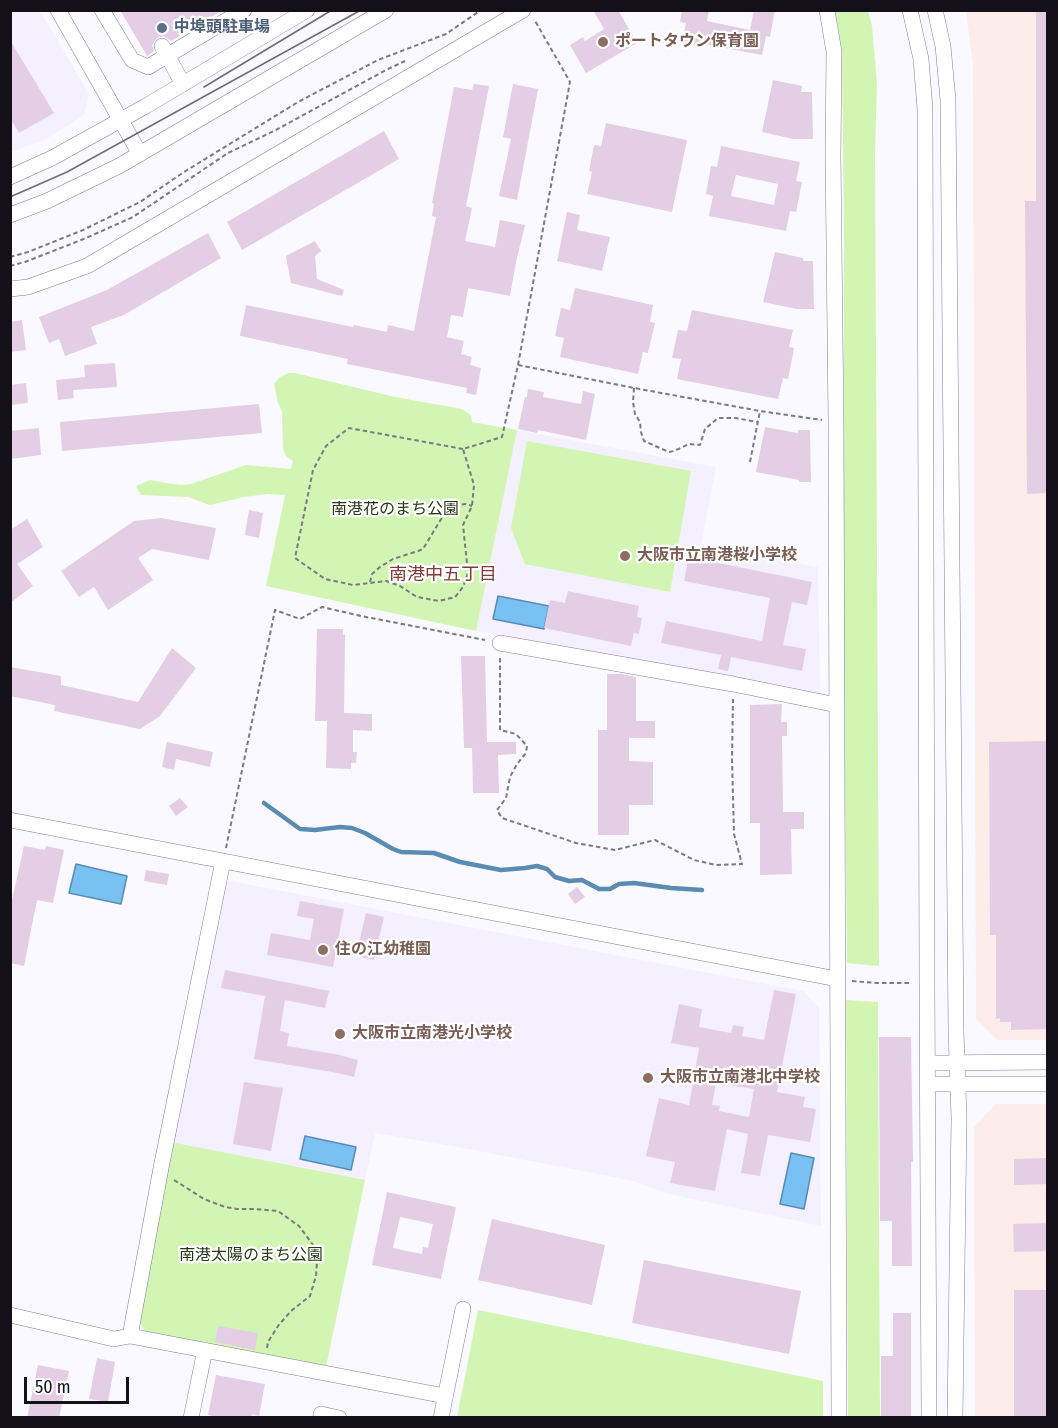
<!DOCTYPE html>
<html>
<head>
<meta charset="utf-8">
<style>
	body { margin:0 }
	#map { position:relative; width:1058px; height:1428px; overflow:hidden; background:#faf9ff; font-family:"Fira Sans Condensed",sans-serif }
	canvas { display:block }
	.frame { position:absolute; inset:0; border:12px solid #13101a; pointer-events:none }
	.scale { position:absolute; left:24px; top:1377px; width:105px; height:27px; box-sizing:border-box; border:3px solid #13101a; border-top:0; padding-left:8px; font-size:18px; line-height:21px; white-space:nowrap; color:#13101a; -webkit-text-stroke:4px #fff; paint-order:stroke }
</style>
</head>
<body>
<div id="map">
<canvas width="1058" height="1428"></canvas>
<div class="frame"></div>
<div class="scale">50 m</div>
</div>
<script>
const ctx = document.querySelector('canvas').getContext('2d');
ctx.lineJoin = 'round';
function paint(path, color) { ctx.fillStyle = color; ctx.fill(path, 'evenodd'); }
const poly = rows => new Path2D(rows.map(r => 'M' + r).join(''));
function stroke(path, color, width, dash) { ctx.strokeStyle = color; ctx.lineWidth = width; ctx.lineCap = dash ? 'butt' : 'round'; ctx.setLineDash(dash || []); ctx.stroke(path); }
function drawText(font, color, halo, rows, align = 'center') {
  ctx.font = font + ' "Fira Sans Condensed","Noto Sans JP",sans-serif'; ctx.lineWidth = 4.5; ctx.setLineDash([]); ctx.textBaseline = 'middle'; ctx.strokeStyle = halo; ctx.fillStyle = color; for (const [text, x, y, turn = 0] of rows) {
    ctx.save(); ctx.translate(x, y); ctx.rotate((+turn || 0) * Math.PI / 180); ctx.textAlign = isNaN(turn) ? turn : align; if (halo) ctx.strokeText(text, 0, 0); ctx.fillText(text, 0, 0); ctx.restore();
  }
}
paint(poly([
	[966,11,1047,11,1047,1040,997,1040,976,1019,973,66],
	[996,1104,1047,1104,1047,1417,975,1417,974,1127]
]), '#fcecea');
paint(poly([
	[11,11,40,11,89,94,84,115,44,140,11,152],
	[517,430,716,467,701,545,818,567,820,696,476,631],
	[225,880,803,991,819,1008,821,1226,664,1193,634,1181,463,1148,375,1133,365,1180,171,1142]
]), '#f4f0ff');
paint(poly([
	[835,11,868,11,872,26,877,84,875,152,879,966,847,963,843,601,844,235,842,51],
	[289,373,295,373,395,397,462,409,471,415,472,422,517,430,476,631,266,586,285,495,268,494,244,497,210,505,188,497,141,495,136,486,150,480,165,483,181,485,191,484,246,465,291,469,293,461,286,456,283,449,282,411,278,403,274,384,280,377],
	[527,441,691,471,670,592,525,564,511,528],
	[846,1000,878,1002,880,1417,848,1417],
	[171,1142,365,1180,326,1367,145,1332,136,1316],
	[478,1310,823,1381,823,1417,457,1417]
]), '#d2f5b3');
const water = poly([
	[498,596,549,606,544,629,493,619,498,596],
	[76,864,127,876,121,904,69,893,76,864],
	[305,1136,356,1147,351,1170,300,1159,305,1136],
	[791,1153,814,1158,804,1209,780,1204,791,1153]
]);
paint(water, '#79c1f2');
stroke(water, '#5a8cb1', 1.5);
stroke(poly([
	[264,803,300,829,315,830,340,827,352,828,365,833,393,849,401,852,434,853,460,862,501,870,525,868,537,866,547,869,555,877,569,881,582,880,599,889,610,889,619,884,634,883,671,888,702,890]
]), '#5a8cb1', 4.5);
paint(poly([
	[120,10,223,10,171,41,167,38,163,36,157,38,152,45,154,51,147,56],
	[593,10,618,10,637,43,586,73,570,45,583,37,585,41,604,29],
	[682,10,709,10,707,21,750,30,754,10,775,10,770,37,766,36,762,55,699,43,698,46,682,43,686,23,680,22],
	[1036,10,1047,10,1047,493,1027,494,1025,201,1036,201],
	[10,40,54,113,19,133,10,118],
	[773,80,802,86,801,92,812,92,813,139,793,139,762,132],
	[474,84,489,86,466,206,472,208,465,241,495,247,500,220,525,225,516,262,510,296,468,288,463,317,451,315,447,337,464,341,461,354,472,357,470,365,481,368,476,395,466,393,467,388,347,364,348,359,240,336,246,305,353,327,354,325,387,332,388,325,414,331,436,217,432,216,434,204,432,203,454,87,472,90],
	[513,84,538,89,517,200,499,196,511,139,503,137],
	[606,123,687,140,672,212,587,194,592,172,589,171,594,145,601,146],
	[384,131,399,159,242,250,227,222],
	[721,146,800,162,796,181,802,182,796,212,790,211,786,231,709,216,713,196,706,194,711,166,717,167],
	[736,175,778,184,774,205,731,196],
	[567,212,580,215,577,230,610,237,602,271,557,261],
	[208,233,221,258,124,315,91,327,97,344,65,356,59,339,49,343,39,317,107,290],
	[315,241,321,251,315,256,317,279,344,290,342,296,291,283,286,256],
	[775,252,803,258,803,261,813,261,814,309,797,309,763,302],
	[575,288,653,305,650,322,655,323,648,353,643,352,638,374,560,357,564,338,555,336,561,308,570,310],
	[692,310,793,330,789,347,794,348,788,379,783,378,778,399,677,379,681,359,672,358,678,330,687,331],
	[22,320,26,350,10,352,10,322],
	[115,363,117,387,73,390,74,398,58,400,56,380,85,377,84,365],
	[26,383,28,403,10,405,10,385],
	[528,389,544,392,543,397,581,404,583,391,595,394,586,440,538,430,537,433,518,429,525,397,527,397],
	[259,404,262,433,62,451,60,422],
	[765,427,798,433,798,430,810,430,811,482,799,482,799,480,756,472],
	[39,428,41,455,10,459,10,431],
	[249,510,263,513,259,538,245,535],
	[161,518,216,528,209,560,152,549,138,558,153,580,108,610,94,587,79,597,61,571,134,521],
	[27,519,43,547,17,564,33,586,10,603,10,530],
	[689,557,812,582,807,605,792,602,783,645,806,649,802,671,731,657,728,671,718,669,721,655,661,643,666,621,762,641,770,598,684,581],
	[568,591,639,606,637,617,642,618,639,634,634,633,631,646,544,628,550,600,565,603],
	[317,629,343,629,343,635,345,635,344,713,372,714,372,731,353,730,353,752,357,752,356,763,351,763,351,769,326,768,327,721,315,721],
	[172,648,196,668,160,716,140,729,54,711,55,705,10,696,10,667,61,676,61,685,138,702],
	[461,656,485,656,487,742,516,742,516,754,498,755,499,793,473,793,472,748,464,748],
	[607,674,622,674,636,677,636,721,655,721,655,738,629,738,629,761,653,762,653,805,629,805,629,835,598,835,598,730,607,730],
	[782,704,781,722,787,722,787,736,782,736,783,812,804,812,804,829,791,829,792,874,760,875,760,823,750,823,750,705],
	[1047,741,1047,1029,1011,1030,1011,1022,1000,1022,1000,1018,996,1019,996,935,990,935,989,742],
	[167,742,213,752,210,767,176,759,174,770,162,767],
	[180,798,188,807,176,816,169,806],
	[24,846,45,850,46,846,64,850,53,903,37,900,24,966,10,963,10,909],
	[146,870,169,874,167,885,144,881],
	[577,887,585,897,575,904,568,894],
	[300,901,344,909,333,967,267,955,271,933,310,940,314,919,297,916],
	[366,913,384,917,374,960,356,956],
	[225,970,329,991,325,1008,285,1000,280,1031,289,1033,287,1046,335,1054,358,1060,354,1077,338,1073,254,1059,265,996,221,988],
	[774,990,796,994,777,1092,805,1097,803,1107,816,1109,810,1142,768,1135,760,1176,741,1173,748,1134,727,1129,715,1191,670,1183,675,1162,646,1156,659,1098,689,1105,699,1048,671,1043,679,1004,702,1009,699,1027,731,1033,733,1025,744,1027,742,1036,764,1040],
	[716,1083,754,1089,749,1117,719,1111,720,1106,712,1105],
	[879,1037,911,1037,913,1162,911,1162,912,1266,892,1266,892,1221,880,1221],
	[244,1082,283,1088,271,1151,233,1144],
	[1047,1158,1047,1184,1014,1185,1014,1159],
	[387,1192,456,1207,441,1279,372,1265],
	[400,1217,433,1224,428,1248,423,1247,422,1254,393,1248],
	[492,1219,605,1245,592,1305,478,1280],
	[1047,1223,1047,1251,1014,1252,1013,1224],
	[644,1260,801,1291,789,1354,632,1323],
	[1014,1290,1047,1290,1047,1418,1014,1418],
	[893,1313,911,1313,911,1418,881,1418,881,1356,893,1356],
	[218,1326,258,1333,255,1350,215,1342],
	[97,1358,115,1362,108,1402,89,1399],
	[38,1365,69,1371,59,1418,27,1418],
	[216,1375,265,1384,259,1416,252,1414,251,1418,212,1418,213,1416,208,1415]
]), '#e4cee6');
const minor = poly([
	[58,10,140,154],
	[102,10,132,60,148,67,244,10],
	[827,10,834,52,833,155,836,422,839,1418],
	[910,10,921,59,925,109,927,984,929,1418],
	[935,10,943,46,948,100,956,1031,959,1118,955,1418],
	[162,46,183,84],
	[10,177,52,158,146,106,307,10],
	[10,215,47,201,119,166,386,10],
	[10,289,28,287,87,266,523,10],
	[500,643,733,684,837,705],
	[10,820,837,979],
	[928,1063,1048,1062],
	[928,1084,1048,1084],
	[10,1315,114,1339,130,1336,445,1396],
	[130,1336,161,1168,223,861],
	[321,1414,339,1418],
	[191,1418,205,1350],
	[441,1418,463,1309]
]);
stroke(minor, '#847c97', 16);
stroke(poly([
	[10,257,28,252,83,230,140,202,184,172,298,102,378,60,446,34,481,10],
	[10,266,25,262,86,238,133,217,228,153,274,131,386,70,405,61],
	[518,365,570,82,534,19],
	[634,388,633,402,635,414,640,422,641,432,644,441,669,452,674,451,689,444,700,445,705,429,718,418,735,418,758,422],
	[463,449,349,428,326,446,313,470,295,558,325,579,353,585,386,581,400,586,417,597,439,601,455,597,463,587,468,573,463,525,472,506,474,485,463,449,502,437,518,365,634,388,760,411,822,420],
	[750,462,760,411],
	[370,582,372,574,380,567,393,559,418,551,423,549,446,511,457,505,466,504,472,506],
	[500,658,500,730,516,734,527,746,526,753,517,764,510,777,506,798,497,810,502,818,576,843,615,850,655,840,694,860,716,865,742,864,734,834,732,759,733,699],
	[226,848,275,610,300,619,322,607,361,616,485,640],
	[852,981,876,983,912,983],
	[174,1180,204,1199,225,1207,237,1209,254,1209,278,1211,299,1226,313,1245,317,1262,316,1276,310,1296,291,1311,278,1326,268,1342,267,1348]
]), '#7b7981', 2, [4.5, 3]);
stroke(minor, '#fff', 15);
stroke(poly([
	[204,87,332,10],
	[10,197,67,172,361,10]
]), '#6d6b74', 1.5);
for (const [x, y, r, color] of [
	[162,28,6,"#5c6f8a"],
	[603,42,6,"#8d6e63"],
	[625,556,6,"#8d6e63"],
	[323,950,6,"#8d6e63"],
	[340,1034,6,"#8d6e63"],
	[648,1078,6,"#8d6e63"]
]) { const dot = new Path2D(); dot.arc(x, y, r, 0, 2 * Math.PI); ctx.fillStyle = color; ctx.fill(dot); stroke(dot, '#fff', 2); }
drawText('bold 16px', '#4e5e75', '#fff', [
	["中埠頭駐車場",174,28]
], 'left');
drawText('bold 16px', '#785e54', '#fff', [
	["ポートタウン保育園",615,42],
	["大阪市立南港桜小学校",637,556],
	["住の江幼稚園",335,950],
	["大阪市立南港光小学校",352,1034],
	["大阪市立南港北中学校",660,1078]
], 'left');
drawText('16px', '#273814', '#fff', [
	["南港花のまち公園",395,510],
	["南港太陽のまち公園",251,1256]
]);
drawText('18px', '#823a39', '#fff', [
	["南港中五丁目",443,575]
]);
</script>
</body>
</html>
